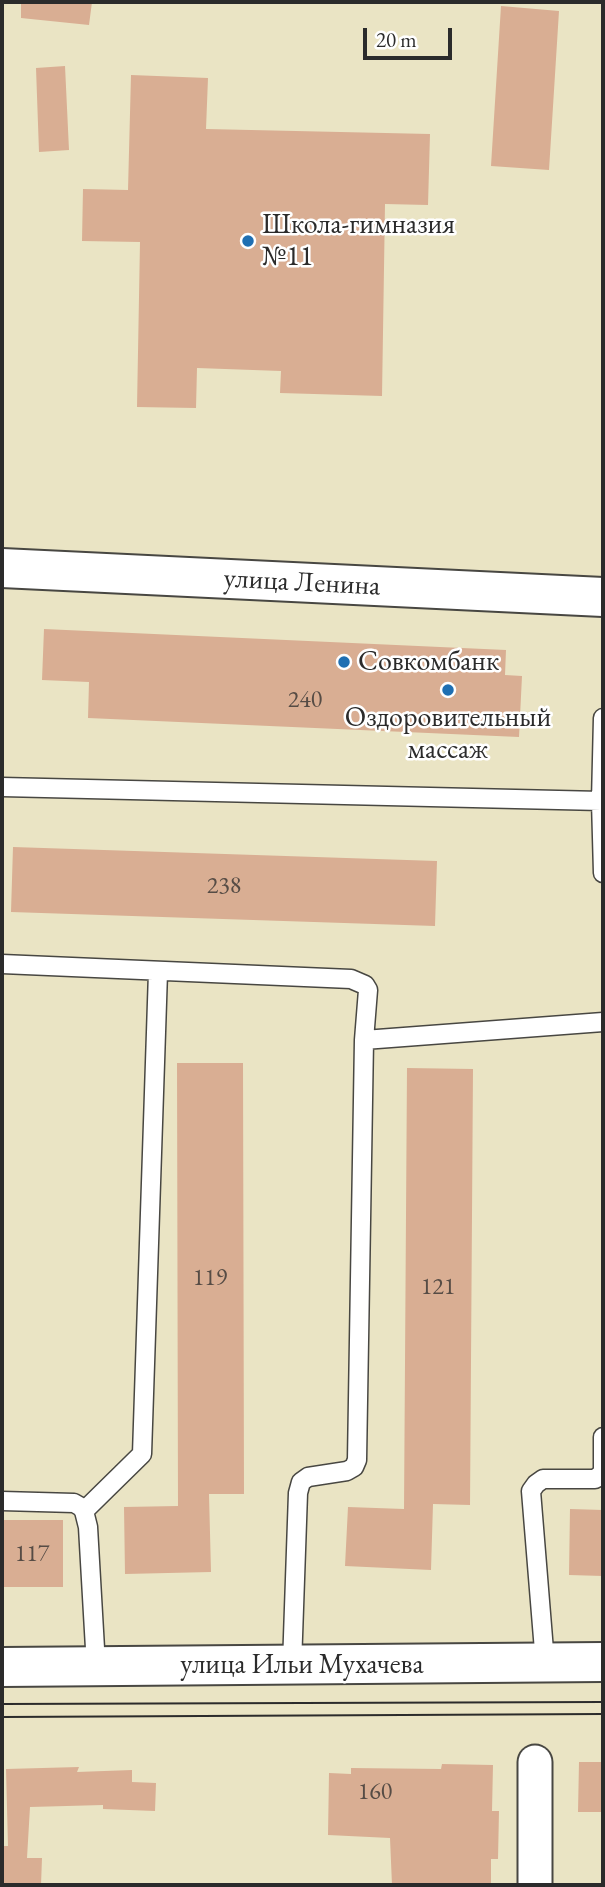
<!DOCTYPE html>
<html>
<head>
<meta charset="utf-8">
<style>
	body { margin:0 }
	#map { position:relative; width:605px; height:1887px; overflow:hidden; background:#eae4c4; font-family:"EB Garamond",serif }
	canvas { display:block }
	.frame { position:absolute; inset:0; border:4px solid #2b2b2b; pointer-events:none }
	.scale { position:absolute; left:363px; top:28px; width:89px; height:32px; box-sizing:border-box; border:4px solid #2b2b2b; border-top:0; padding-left:9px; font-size:21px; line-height:24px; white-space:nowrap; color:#2b2b2b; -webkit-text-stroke:5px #fff; paint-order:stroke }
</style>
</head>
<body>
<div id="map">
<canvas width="605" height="1887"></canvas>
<div class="frame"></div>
<div class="scale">20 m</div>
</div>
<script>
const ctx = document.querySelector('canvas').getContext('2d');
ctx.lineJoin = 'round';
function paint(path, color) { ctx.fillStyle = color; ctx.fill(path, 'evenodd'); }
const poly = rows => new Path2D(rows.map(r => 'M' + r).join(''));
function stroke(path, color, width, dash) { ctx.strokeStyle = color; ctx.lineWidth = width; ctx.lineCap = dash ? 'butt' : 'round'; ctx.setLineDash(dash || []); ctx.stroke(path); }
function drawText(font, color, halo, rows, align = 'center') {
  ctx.font = font + ' "EB Garamond",serif'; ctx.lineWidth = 5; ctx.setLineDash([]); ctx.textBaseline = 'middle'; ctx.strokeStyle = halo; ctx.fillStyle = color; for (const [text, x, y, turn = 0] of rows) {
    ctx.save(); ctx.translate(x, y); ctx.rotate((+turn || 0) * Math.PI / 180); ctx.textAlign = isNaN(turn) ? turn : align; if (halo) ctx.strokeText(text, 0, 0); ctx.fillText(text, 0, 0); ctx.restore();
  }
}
paint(poly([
	[21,2,92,2,89,25,21,18],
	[501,6,559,11,549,170,491,166],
	[65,66,69,150,39,152,36,68],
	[131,75,208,78,206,129,430,134,428,205,385,204,382,396,280,393,281,371,197,368,196,408,137,407,140,242,82,241,83,189,128,190],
	[44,629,506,650,505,675,522,676,519,737,88,718,89,682,42,680],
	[13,847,437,861,435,926,11,912],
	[177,1063,243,1063,244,1494,209,1494,211,1572,125,1574,124,1507,178,1506],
	[407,1068,473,1069,470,1505,433,1504,431,1570,345,1566,348,1507,404,1509],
	[570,1509,603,1510,603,1576,569,1575],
	[2,1520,63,1520,63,1587,2,1587],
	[579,1762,603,1762,603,1812,578,1812],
	[442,1764,493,1765,492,1811,499,1811,498,1859,491,1859,491,1885,392,1885,390,1838,328,1835,329,1773,351,1774,351,1768,441,1769],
	[79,1767,77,1772,132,1770,132,1782,156,1783,155,1811,103,1809,103,1805,30,1807,27,1858,42,1858,41,1885,2,1885,3,1846,8,1846,6,1769]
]), '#d9ae93');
const lane = poly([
	[2,787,601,801,603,718],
	[601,801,603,873],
	[2,964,351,979,365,985,368,990,364,1040],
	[2,1501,74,1503,81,1507,84,1511,88,1527,96,1666],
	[84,1511,142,1454,158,972],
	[545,1663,531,1491,536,1484,543,1479,595,1479,599,1476,603,1472,603,1437],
	[292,1665,298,1493,301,1482,308,1477,347,1471,354,1467,357,1460,364,1040,603,1022]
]);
const street = poly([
	[535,1762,535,1885]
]);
const secondary = poly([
	[2,568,603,597],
	[2,1667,603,1662]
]);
stroke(lane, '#484742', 21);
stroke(street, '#484742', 37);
stroke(secondary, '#484742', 42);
stroke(lane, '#fff', 18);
stroke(street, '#fff', 33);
stroke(secondary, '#fff', 38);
stroke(poly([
	[2,1704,603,1702],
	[2,1717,603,1714]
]), '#2b2b2b', 2);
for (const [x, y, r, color] of [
	[248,241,7,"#1f6fb2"],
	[344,662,7,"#1f6fb2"],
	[448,690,7,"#1f6fb2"]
]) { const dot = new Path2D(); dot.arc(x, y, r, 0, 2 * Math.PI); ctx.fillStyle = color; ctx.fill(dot); stroke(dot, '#fff', 2.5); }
drawText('24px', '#564c45', null, [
	["240",305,700],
	["238",224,886],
	["119",210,1278],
	["121",438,1287],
	["117",32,1554],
	["160",375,1792]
]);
drawText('28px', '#2b2b2b', '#fff', [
	["Школа-гимназия",262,225],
	["№11",262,257],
	["Совкомбанк",358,662],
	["Оздоровительный",448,718,"center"],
	["массаж",448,750,"center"]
], 'left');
drawText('28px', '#2b2b2b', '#fff', [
	["улица Ленина",302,583,3],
	["улица Ильи Мухачева",302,1665]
]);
</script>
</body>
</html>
